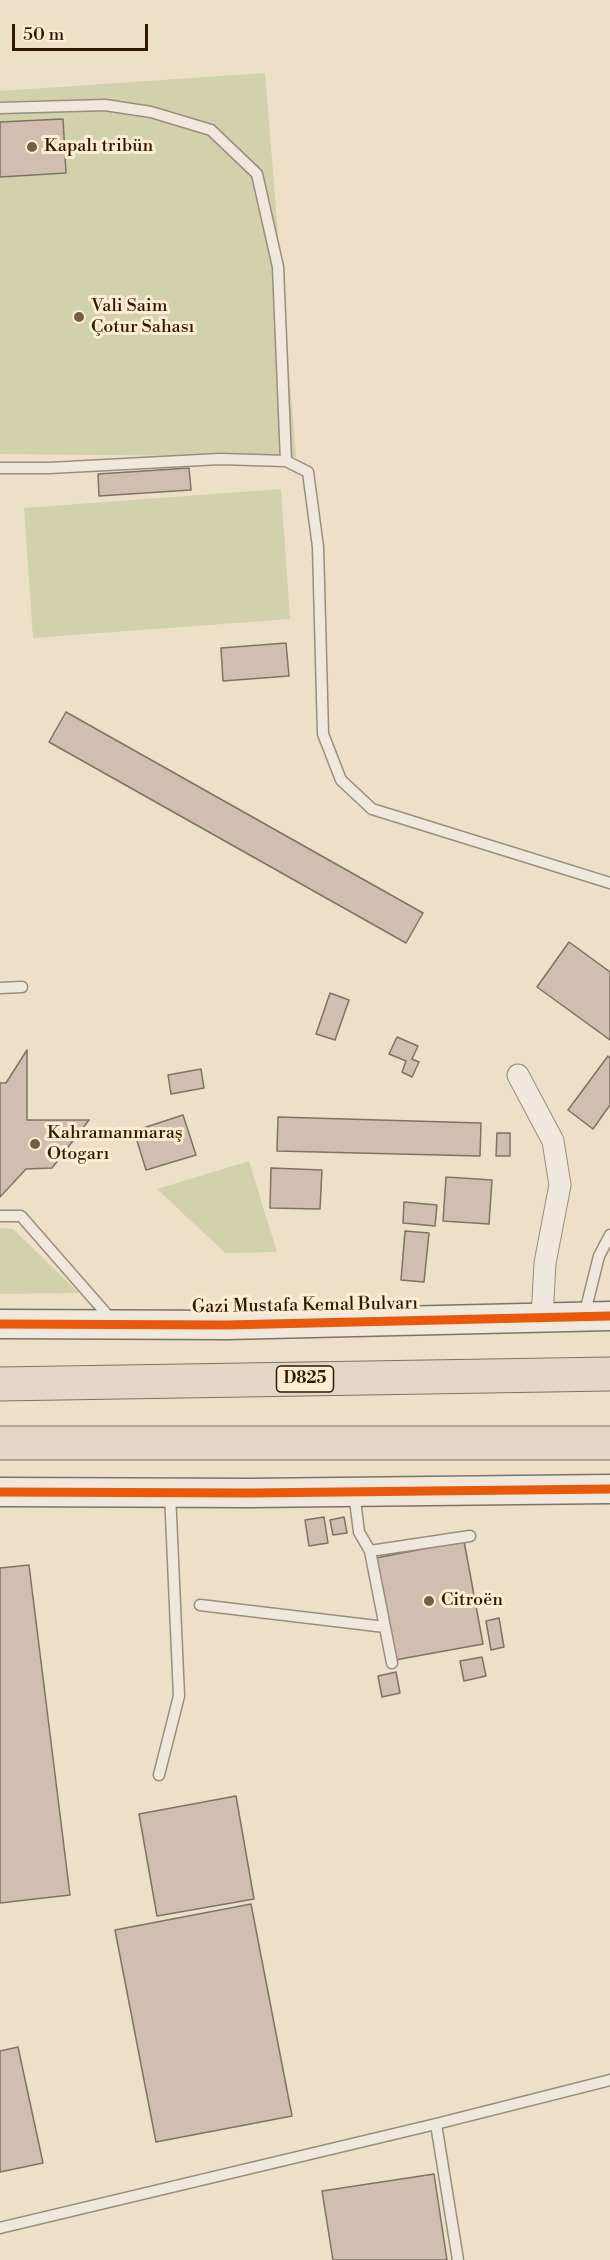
<!DOCTYPE html>
<html>
<head>
<meta charset="utf-8">
<style>
	body { margin:0 }
	#map { position:relative; width:610px; height:2260px; overflow:hidden; background:#eee0c8; font-family:"Libre Bodoni",serif }
	canvas { display:block }
	.scale { position:absolute; left:12px; top:24px; width:136px; height:27px; box-sizing:border-box; border:3px solid #311901; border-top:0; padding-left:8px; font-size:18px; line-height:21px; white-space:nowrap; color:#311901; -webkit-text-stroke:4px #feedd2; paint-order:stroke }
</style>
</head>
<body>
<div id="map">
<canvas width="610" height="2260"></canvas>
<div class="scale">50 m</div>
</div>
<script>
const ctx = document.querySelector('canvas').getContext('2d');
ctx.lineJoin = 'round';
function paint(path, color) { ctx.fillStyle = color; ctx.fill(path, 'evenodd'); }
const poly = rows => new Path2D(rows.map(r => 'M' + r).join(''));
function stroke(path, color, width, dash) { ctx.strokeStyle = color; ctx.lineWidth = width; ctx.lineCap = dash ? 'butt' : 'round'; ctx.setLineDash(dash || []); ctx.stroke(path); }
function drawText(font, color, halo, rows, align = 'center') {
  ctx.font = font + ' "Libre Bodoni",serif'; ctx.lineWidth = 6; ctx.setLineDash([]); ctx.textBaseline = 'middle'; ctx.strokeStyle = halo; ctx.fillStyle = color; for (const [text, x, y, turn = 0] of rows) {
    ctx.save(); ctx.translate(x, y); ctx.rotate((+turn || 0) * Math.PI / 180); ctx.textAlign = isNaN(turn) ? turn : align; if (halo) ctx.strokeText(text, 0, 0); ctx.fillText(text, 0, 0); ctx.restore();
  }
}
paint(poly([
	[265,73,296,457,0,454,0,91],
	[281,489,290,619,33,638,24,508],
	[249,1161,277,1252,225,1253,157,1189],
	[0,1228,13,1229,79,1293,0,1294]
]), '#d1d1ab');
const building = poly([
	[63,119,66,173,0,177,0,122,63,119],
	[189,468,191,490,99,496,98,474,189,468],
	[286,643,289,676,223,681,221,648,286,643],
	[66,712,423,913,406,943,49,742,66,712],
	[569,942,610,972,610,1040,537,987,569,942],
	[330,993,349,1000,335,1040,316,1034,330,993],
	[397,1037,418,1046,412,1059,419,1062,412,1077,402,1072,406,1061,389,1054,397,1037],
	[27,1050,27,1120,89,1120,52,1168,26,1169,0,1197,0,1083,6,1083,27,1050],
	[608,1056,610,1058,610,1105,593,1129,568,1110,608,1056],
	[201,1069,204,1088,171,1094,168,1075,201,1069],
	[183,1115,196,1155,146,1170,134,1131,183,1115],
	[278,1117,481,1123,480,1156,277,1151,278,1117],
	[497,1133,510,1133,510,1156,496,1156,497,1133],
	[271,1168,322,1170,320,1209,270,1208,271,1168],
	[446,1177,492,1180,489,1224,443,1221,446,1177],
	[404,1202,437,1205,435,1226,403,1223,404,1202],
	[405,1231,429,1233,424,1282,401,1280,405,1231],
	[324,1517,328,1543,309,1546,305,1520,324,1517],
	[344,1517,347,1533,333,1535,330,1520,344,1517],
	[464,1541,483,1644,395,1660,376,1558,464,1541],
	[29,1565,70,1895,0,1903,0,1568,29,1565],
	[499,1618,504,1647,491,1650,486,1621,499,1618],
	[482,1657,486,1676,464,1681,460,1661,482,1657],
	[396,1672,400,1693,382,1697,378,1676,396,1672],
	[236,1796,254,1899,157,1916,139,1814,236,1796],
	[251,1904,292,2116,156,2142,115,1930,251,1904],
	[18,2047,43,2163,0,2172,0,2051,18,2047],
	[434,2174,447,2260,333,2260,322,2191,434,2174]
]);
paint(building, '#d2beb0');
stroke(building, '#7d7363', 1.5);
const lane = poly([
	[0,108,105,105,151,112,211,130,257,174,278,267,286,461,308,472,318,547,323,734,341,780,372,809,610,883],
	[0,468,49,468,220,459,286,461],
	[0,988,22,987],
	[0,1216,21,1216,111,1319],
	[584,1316,599,1256,610,1235],
	[354,1492,359,1532,370,1551,392,1663],
	[370,1551,470,1536],
	[200,1605,385,1627],
	[159,1775,179,1696,170,1493],
	[436,2124,458,2260],
	[0,2228,436,2124,610,2080]
]);
const street = poly([
	[518,1075,553,1141,560,1185,545,1263,542,1318]
]);
const secondary = poly([
	[0,1324,227,1325,610,1316],
	[0,1492,250,1493,610,1489]
]);
const highway = poly([
	[0,1384,610,1374],
	[0,1443,610,1443]
]);
stroke(lane, '#998e7d', 13);
stroke(street, '#998e7d', 23);
stroke(secondary, '#7d7363', 31);
stroke(highway, '#7d7363', 35);
stroke(lane, '#f0e8dc', 10);
stroke(street, '#f0e8dc', 21);
stroke(secondary, '#f0e8dc', 28);
stroke(highway, '#e3d8c7', 33);
stroke(poly([
	[0,1324,227,1325,610,1316],
	[0,1492,250,1493,610,1489]
]), '#e8590c', 9);
for (const [x, y, r, color] of [
	[32,147,6,"#735f47"],
	[79,317,6,"#735f47"],
	[35,1144,6,"#735f47"],
	[429,1601,6,"#735f47"]
]) { const dot = new Path2D(); dot.arc(x, y, r, 0, 2 * Math.PI); ctx.fillStyle = color; ctx.fill(dot); stroke(dot, '#feedd2', 2); }
for (const [x, y, w] of [
	[305,1379,57]
]) { const box = new Path2D(); box.roundRect(x - w / 2, y - 13, w, 26, 4.5); ctx.fillStyle = '#feedd2'; ctx.fill(box); stroke(box, '#311901', 1.5); }
drawText('bold 16px', '#311901', null, [
	["D825",305,1379]
]);
drawText('18px', '#311901', '#feedd2', [
	["Kapalı tribün",44,147],
	["Vali Saim",91,307],
	["Çotur Sahası",91,328],
	["Kahramanmaraş",47,1134],
	["Otogarı",47,1155],
	["Citroën",441,1601]
], 'left');
drawText('18px', '#311901', '#feedd2', [
	["Gazi Mustafa Kemal Bulvarı",305,1306,-1]
]);
</script>
</body>
</html>
